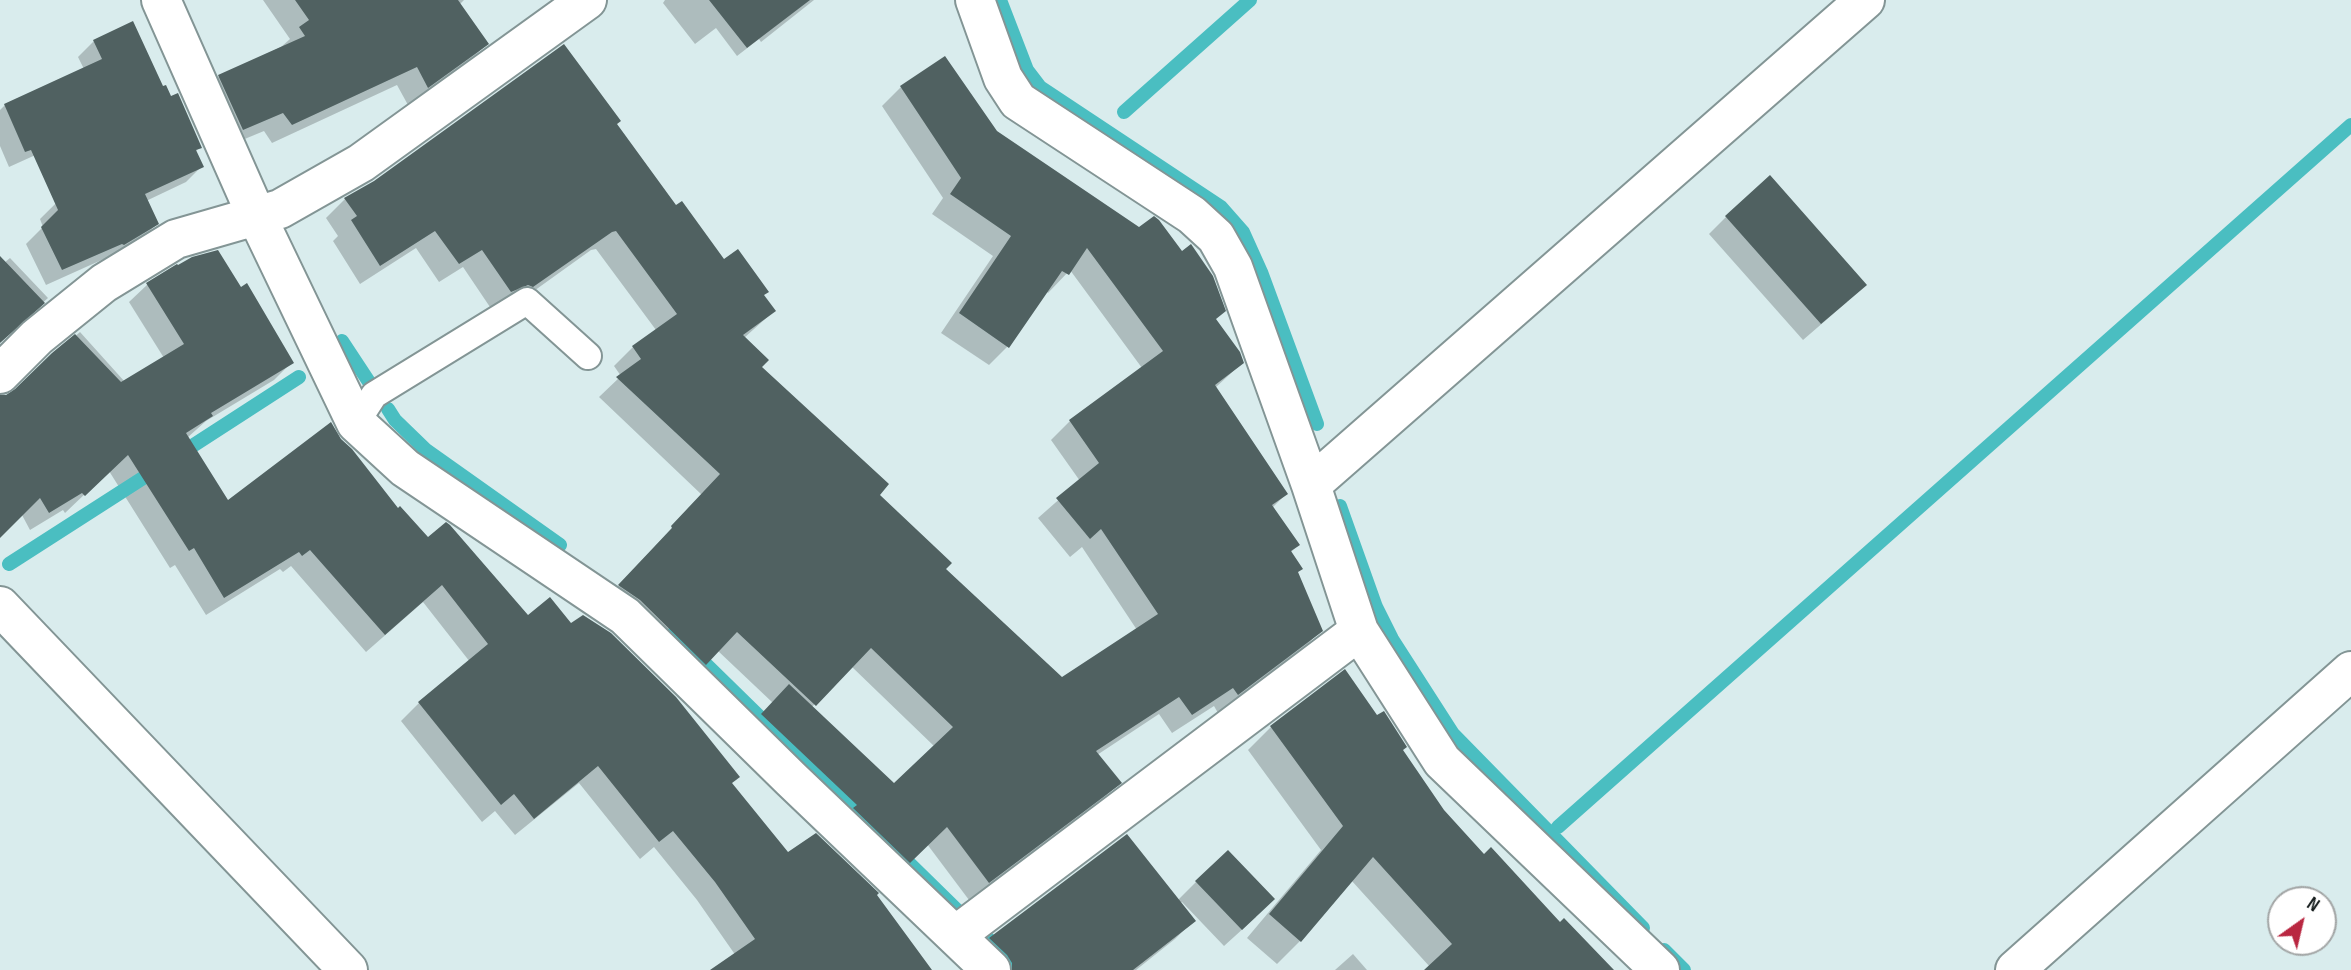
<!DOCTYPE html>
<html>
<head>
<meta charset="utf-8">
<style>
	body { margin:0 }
	#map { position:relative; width:2351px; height:970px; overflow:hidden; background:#d9eced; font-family:"Sofia Sans Condensed",sans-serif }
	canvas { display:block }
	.north { position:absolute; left:2267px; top:886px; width:70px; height:70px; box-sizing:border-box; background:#fff; border:2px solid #a2a5a5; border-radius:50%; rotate:34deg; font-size:19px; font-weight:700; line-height:28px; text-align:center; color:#171e1e }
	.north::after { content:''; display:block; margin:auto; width:24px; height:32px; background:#b92741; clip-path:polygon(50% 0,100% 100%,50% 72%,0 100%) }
</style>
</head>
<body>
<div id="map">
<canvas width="2351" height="970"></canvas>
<div class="north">N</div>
</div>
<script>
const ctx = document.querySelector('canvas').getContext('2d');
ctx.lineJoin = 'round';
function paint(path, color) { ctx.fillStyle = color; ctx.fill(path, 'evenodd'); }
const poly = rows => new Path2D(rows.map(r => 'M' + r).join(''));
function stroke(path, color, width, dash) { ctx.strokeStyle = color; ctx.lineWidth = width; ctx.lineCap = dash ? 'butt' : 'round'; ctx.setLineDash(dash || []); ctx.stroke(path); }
paint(poly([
	[263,0,464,0,459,5,487,44,467,63,408,105,397,85,272,143,264,131,223,148,200,95,219,76,281,47,290,39],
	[665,0,814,0,761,42,759,39,737,56,716,28,695,44,663,3],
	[94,41,146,105,9,167,0,146,0,110,5,105,84,69,78,57],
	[901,87,995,132,1215,320,1242,363,1215,388,1286,494,1272,508,1298,545,1290,553,1296,573,1321,630,1302,650,1218,713,1214,706,1172,733,1159,714,1097,755,1119,783,1100,802,969,900,927,844,890,880,743,734,773,703,717,650,685,682,601,605,702,495,599,397,621,376,614,366,633,347,656,330,596,249,591,250,513,306,492,310,463,267,439,282,416,248,360,284,333,241,338,236,326,218,345,199,375,182,615,124,676,207,724,261,762,295,774,311,744,338,760,367,943,569,1062,679,1137,630,1082,547,1070,557,1038,518,1080,481,1051,440,1070,421,1142,368,1070,270,1048,293,1046,291,1008,346,989,365,941,333,993,256,932,214,943,198,882,106],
	[851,666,935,747,894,786,812,707],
	[156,104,200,147,195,152,202,166,186,182,146,201,157,224,141,239,107,260,106,258,46,285,26,244,43,227,40,219],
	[1726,217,1847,302,1803,340,1709,234],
	[0,258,4,263,10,258,48,298,0,341],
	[148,284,240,290,292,362,274,380,206,421,187,438,227,503,339,440,397,510,428,540,528,617,571,626,731,784,788,855,875,895,930,970,722,970,736,956,697,900,654,847,640,859,579,783,515,835,495,811,482,822,401,721,419,703,470,662,423,602,366,652,291,566,283,572,280,569,206,615,175,565,170,568,109,471,65,513,63,510,30,530,22,515,0,536,0,397,7,397,80,332,125,382,164,358,129,302],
	[1271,727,1401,751,1442,811,1484,856,1612,970,1427,970,1430,967,1351,880,1300,941,1277,964,1247,938,1321,850,1248,750],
	[1126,836,1177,901,1196,882,1256,917,1224,946,1182,902,1179,904,1193,921,1175,939,1136,970,986,970,972,957,990,939],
	[1353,954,1367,970,1335,970]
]), '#0003');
stroke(poly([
	[1000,0,1027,70,1040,87,1221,207,1243,232,1261,272,1317,424],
	[1124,112,1250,0],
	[342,341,371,385],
	[388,409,395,420,426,450,560,545],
	[180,454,299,377],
	[1340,506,1376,607,1392,639,1453,734,1643,928],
	[9,564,157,469],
	[674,633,962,915],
	[1558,827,2351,125],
	[981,932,1020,970],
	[1664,950,1684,970]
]), '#4abec1', 14);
paint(poly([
	[295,0,458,0,489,44,428,88,417,67,292,125,283,113,243,130,218,75,305,36,299,27,309,20],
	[709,0,810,0,747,48],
	[133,21,163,86,166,85,171,96,178,93,202,148,196,150,204,167,145,194,159,224,124,245,122,244,62,270,41,227,58,210,31,150,25,152,4,104,102,59,93,40],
	[564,44,621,121,617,124,676,205,682,201,724,259,738,249,769,292,764,295,776,311,743,335,769,360,762,367,889,484,880,495,952,563,946,569,1062,677,1158,614,1101,529,1090,539,1056,498,1099,463,1069,420,1163,351,1087,248,1069,275,1062,271,1009,348,959,313,1011,236,950,194,961,178,900,86,945,56,997,131,1139,227,1154,216,1159,220,1182,251,1191,244,1213,276,1226,311,1216,319,1240,352,1244,363,1215,385,1288,494,1272,505,1300,545,1291,551,1303,569,1298,572,1323,631,1238,695,1233,688,1192,715,1179,697,1096,751,1122,783,989,883,947,827,910,863,853,808,857,805,761,714,789,684,894,783,953,727,871,648,816,706,737,632,706,665,640,600,618,585,672,528,671,526,720,474,616,377,641,359,632,346,677,314,616,231,612,232,533,287,528,285,511,292,482,250,459,264,435,231,380,266,351,220,357,216,344,198,374,181],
	[1770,175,1867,285,1821,324,1725,216],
	[218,250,241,287,247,283,294,363,211,413,213,416,186,433,228,500,331,422,341,439,352,449,398,508,400,506,428,537,446,522,450,525,528,615,550,597,571,623,583,615,611,633,676,697,740,777,732,783,788,852,816,833,879,893,877,895,932,970,710,970,755,939,715,882,673,831,659,842,598,766,534,819,514,794,501,805,418,702,488,644,442,585,385,635,310,550,302,556,299,552,224,598,194,548,189,551,128,455,85,496,82,493,49,513,40,498,0,538,0,395,6,395,15,389,52,353,75,334,121,382,184,344,146,283,177,264,178,265,192,257],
	[0,256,45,303,0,343],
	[1345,669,1377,715,1384,711,1407,747,1403,750,1444,810,1484,854,1491,847,1560,922,1564,918,1614,970,1424,970,1452,944,1373,857,1301,942,1269,914,1343,826,1270,726],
	[1127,834,1196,921,1133,970,1012,970,1012,963,1007,955,989,938],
	[1228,850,1275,899,1242,930,1195,881]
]), '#506161');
const lane = poly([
	[356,423,374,395,527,301,588,356]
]);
const street = poly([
	[161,0,257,217,356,423,405,468,625,616,791,779,991,970],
	[975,0,1003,78,1018,101,1192,215,1216,237,1233,267,1311,485,1359,631,1442,761,1660,970],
	[0,374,37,337,104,283,176,239,280,209,361,163,587,0],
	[1311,485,1865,0],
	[0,606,348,970],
	[956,935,1359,631],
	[2015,970,2351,671]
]);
stroke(lane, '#839595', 30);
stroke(street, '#839595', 42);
stroke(lane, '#fff', 26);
stroke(street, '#fff', 38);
</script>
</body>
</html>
